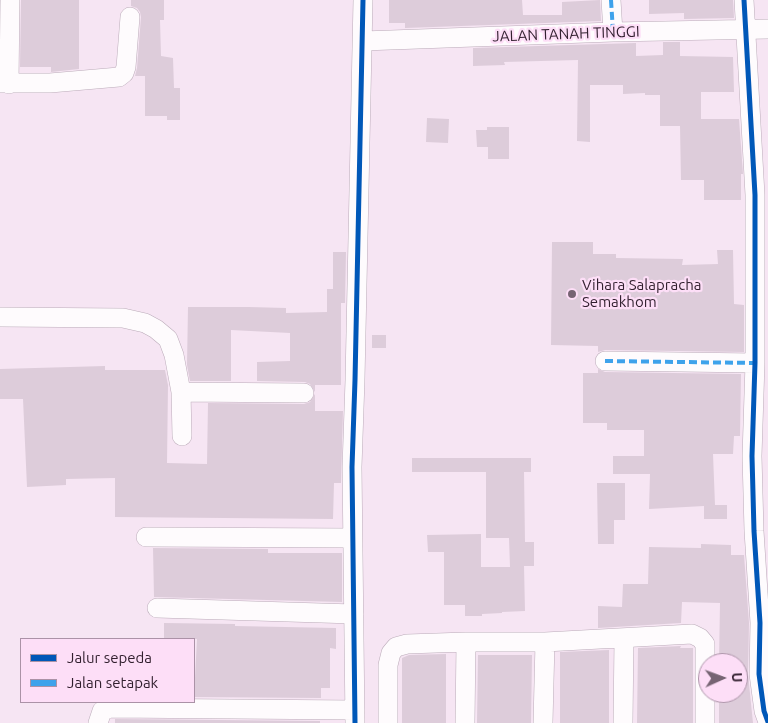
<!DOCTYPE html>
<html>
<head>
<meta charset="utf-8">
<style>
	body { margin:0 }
	#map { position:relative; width:768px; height:723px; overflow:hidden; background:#f6e5f3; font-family:Ubuntu,sans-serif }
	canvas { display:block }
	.legend { position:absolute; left:20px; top:638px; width:175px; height:65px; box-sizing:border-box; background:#fddef7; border:1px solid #ab92a7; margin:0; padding:6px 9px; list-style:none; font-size:15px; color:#311f2e }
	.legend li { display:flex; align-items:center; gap:10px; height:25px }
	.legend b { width:25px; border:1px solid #ab92a7 }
	.north { position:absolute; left:698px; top:653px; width:50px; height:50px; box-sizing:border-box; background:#fddef7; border:1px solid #ab92a7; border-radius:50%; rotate:88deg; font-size:14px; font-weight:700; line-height:20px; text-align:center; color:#311f2e }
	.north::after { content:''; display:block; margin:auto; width:18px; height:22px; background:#766473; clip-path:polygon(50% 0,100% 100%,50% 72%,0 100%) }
</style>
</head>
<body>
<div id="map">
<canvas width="768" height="723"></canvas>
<ul class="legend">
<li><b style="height:6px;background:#0057b8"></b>Jalur sepeda</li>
<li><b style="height:6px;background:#3ea2eb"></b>Jalan setapak</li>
</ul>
<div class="north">U</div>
</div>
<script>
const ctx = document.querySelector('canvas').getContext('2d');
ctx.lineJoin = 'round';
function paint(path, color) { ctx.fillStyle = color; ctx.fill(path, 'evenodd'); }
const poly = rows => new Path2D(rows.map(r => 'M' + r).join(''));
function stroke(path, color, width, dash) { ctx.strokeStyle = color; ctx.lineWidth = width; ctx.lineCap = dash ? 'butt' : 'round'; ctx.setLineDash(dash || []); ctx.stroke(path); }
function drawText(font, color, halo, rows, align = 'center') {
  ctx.font = font + ' Ubuntu,sans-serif'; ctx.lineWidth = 4.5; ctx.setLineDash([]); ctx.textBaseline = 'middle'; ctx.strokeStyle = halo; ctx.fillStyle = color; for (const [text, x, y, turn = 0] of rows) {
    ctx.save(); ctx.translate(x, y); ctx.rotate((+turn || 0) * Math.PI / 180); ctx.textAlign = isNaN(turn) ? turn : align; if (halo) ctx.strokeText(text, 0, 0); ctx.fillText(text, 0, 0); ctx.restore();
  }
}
paint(poly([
	[21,0,79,0,79,69,51,72,51,67,20,67],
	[131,0,164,0,164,20,160,20,161,56,173,58,174,88,180,88,180,120,167,120,167,116,145,116,145,76,135,76,137,68,141,17,140,12,137,8,131,6],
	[389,0,522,0,523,15,562,15,562,2,600,0,601,21,405,28,405,23,389,23],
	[649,0,733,0,734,18,684,19,684,13,649,14],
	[663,42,680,42,680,56,733,57,734,92,701,92,701,119,739,119,743,174,741,174,741,200,704,200,704,180,681,180,680,126,660,126,660,95,645,95,645,93,623,94,623,85,590,85,590,142,577,141,578,60,504,62,505,65,473,66,473,48,636,43,636,56,663,55],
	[427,118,449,119,448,143,426,142],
	[487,127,509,127,509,159,488,159,488,147,477,147,476,130,487,130],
	[552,242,593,242,593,254,616,254,616,258,683,259,682,265,718,264,717,250,733,250,734,304,744,305,744,352,605,350,598,352,598,346,551,345],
	[333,252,346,252,345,303,341,303,341,385,315,385,315,392,310,384,305,382,257,381,257,362,290,361,290,333,231,330,231,381,190,381,187,365,188,307,249,307,286,308,286,313,327,312,327,289,333,289],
	[372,335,386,335,386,348,372,348],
	[105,366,105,370,165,370,168,385,167,463,207,464,208,403,304,404,310,402,315,394,315,411,343,411,341,483,334,483,333,519,115,517,115,478,66,479,66,485,27,487,23,399,0,399,0,369],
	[598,369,605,372,741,374,740,436,734,436,733,454,713,454,715,505,727,505,727,519,704,519,704,506,649,509,650,474,613,474,613,456,644,456,644,430,607,430,607,423,583,423,583,373,598,373],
	[412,458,531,458,531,472,524,472,525,542,534,542,534,566,524,566,525,611,502,612,502,613,482,614,482,616,465,616,465,605,444,605,444,552,428,552,427,535,481,534,481,567,510,567,509,538,486,538,486,472,412,472],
	[597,483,625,483,625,520,614,520,614,544,598,544],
	[701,544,731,545,731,555,744,555,749,623,748,674,753,723,719,723,719,693,738,693,738,663,719,663,720,603,682,602,681,623,598,628,598,606,622,607,623,584,648,584,649,547,701,548],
	[153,548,268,549,268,553,342,553,342,602,154,597],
	[164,623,235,624,235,626,336,628,336,649,330,648,330,688,321,688,321,698,194,697,197,639,164,639],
	[681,646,680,648,693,648,693,723,637,723,638,648],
	[609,650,609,723,560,723,560,652],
	[446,654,446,723,402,723,402,658,409,655],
	[478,655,532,655,531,723,477,723],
	[115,719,320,721,320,723,115,723]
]), '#ddccda');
const street = poly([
	[611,0,613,32],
	[744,0,755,195,755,363,752,456,754,531,760,623,759,674,764,711,768,722],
	[363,41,613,32,768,29],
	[0,83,50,83,119,77,124,73,126,67,130,17],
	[9,84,10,0],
	[0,317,123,318,145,323,156,329,168,339,174,355,181,392,182,436],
	[605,361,755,363],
	[181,392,304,393],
	[146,537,352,538],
	[157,608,354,614],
	[98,723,102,711,110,708,355,710],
	[355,723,352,467,355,380,363,0],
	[388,723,388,665,391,653,396,647,407,644,466,642,545,642,692,634,700,638,705,644,705,723],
	[465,723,466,642],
	[543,723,545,642],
	[623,723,624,638]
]);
stroke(street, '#bbabb9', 20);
stroke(street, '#fefbfd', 19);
stroke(poly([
	[611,0,613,32],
	[605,361,755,363]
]), '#3ea2eb', 4, [8, 4]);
stroke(poly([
	[744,0,755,195,755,363,752,456,754,531,760,623,759,674,764,711,768,722],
	[355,723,352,467,355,380,363,0]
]), '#0057b8', 5);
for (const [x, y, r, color] of [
	[572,294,5,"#766473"]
]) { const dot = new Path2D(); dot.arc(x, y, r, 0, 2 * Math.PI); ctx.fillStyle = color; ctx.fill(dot); stroke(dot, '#fddef7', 2); }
drawText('15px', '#311f2e', '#fddef7', [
	["JALAN TANAH TINGGI",566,34,-2]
]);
drawText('15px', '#311f2e', '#fddef7', [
	["Vihara Salapracha",582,285],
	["Semakhom",582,302]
], 'left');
</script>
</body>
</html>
